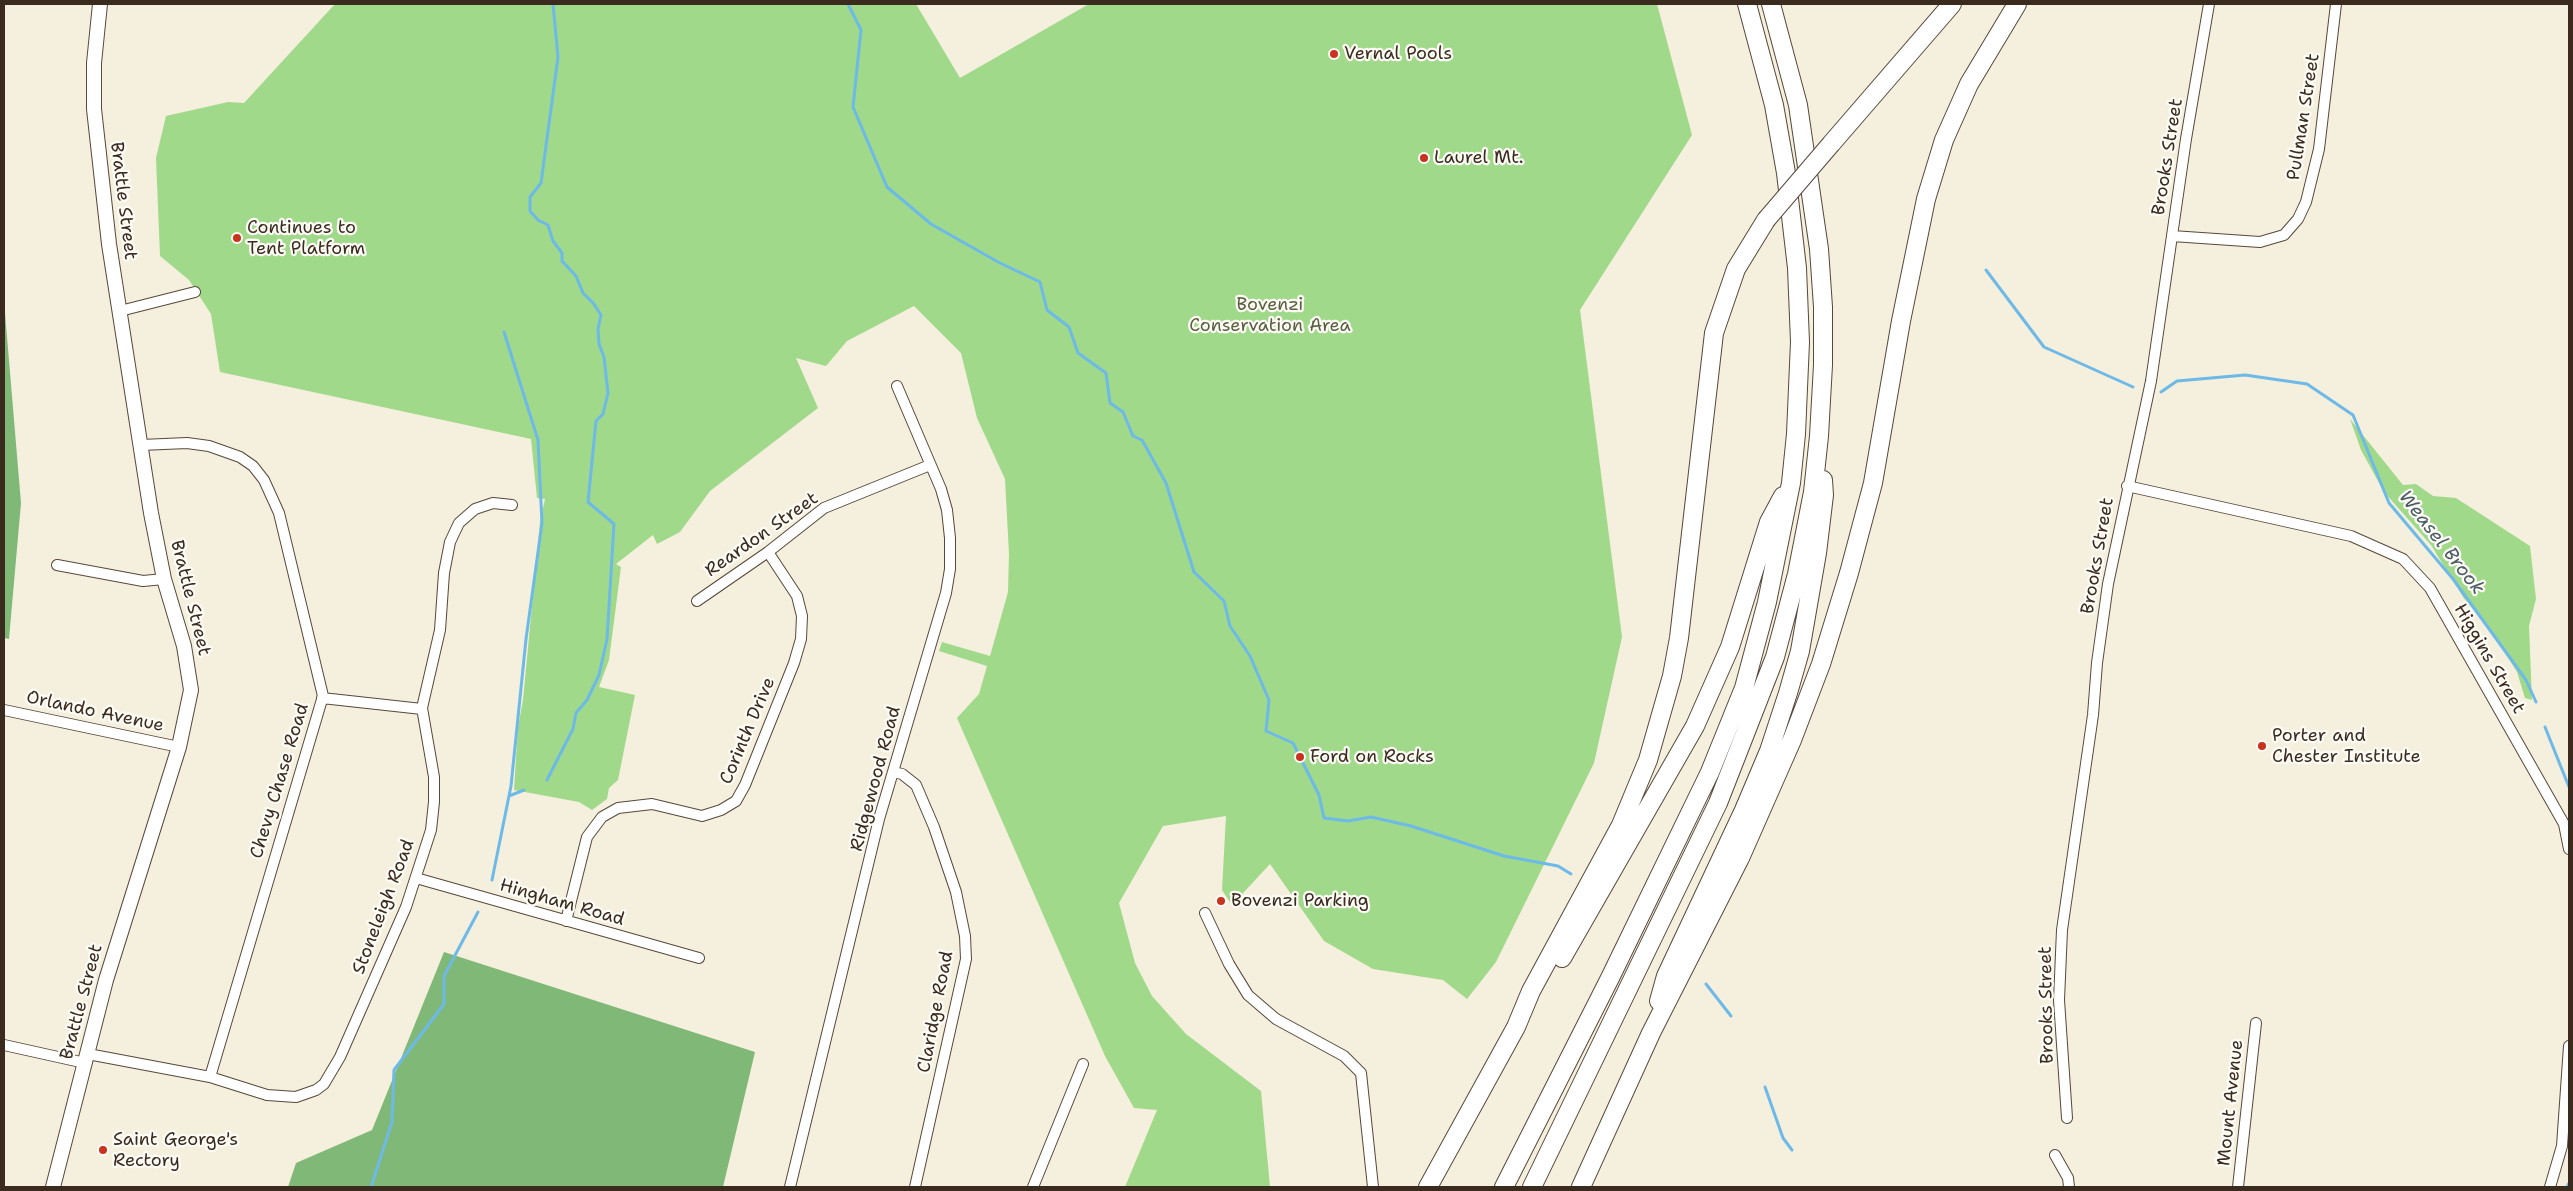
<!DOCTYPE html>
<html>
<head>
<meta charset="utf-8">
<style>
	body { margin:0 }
	#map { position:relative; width:2573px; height:1191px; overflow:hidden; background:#f5efdd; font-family:"Shantell Sans",sans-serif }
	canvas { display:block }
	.frame { position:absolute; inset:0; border:5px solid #3b2a1e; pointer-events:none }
</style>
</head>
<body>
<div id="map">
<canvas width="2573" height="1191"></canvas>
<div class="frame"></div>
</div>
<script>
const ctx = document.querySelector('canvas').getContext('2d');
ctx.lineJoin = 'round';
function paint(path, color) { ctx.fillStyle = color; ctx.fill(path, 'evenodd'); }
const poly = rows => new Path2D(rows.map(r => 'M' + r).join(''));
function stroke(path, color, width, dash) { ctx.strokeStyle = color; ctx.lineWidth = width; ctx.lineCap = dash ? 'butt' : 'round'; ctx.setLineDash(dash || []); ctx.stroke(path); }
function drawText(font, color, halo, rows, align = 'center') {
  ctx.font = font + ' "Shantell Sans",sans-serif'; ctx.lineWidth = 4.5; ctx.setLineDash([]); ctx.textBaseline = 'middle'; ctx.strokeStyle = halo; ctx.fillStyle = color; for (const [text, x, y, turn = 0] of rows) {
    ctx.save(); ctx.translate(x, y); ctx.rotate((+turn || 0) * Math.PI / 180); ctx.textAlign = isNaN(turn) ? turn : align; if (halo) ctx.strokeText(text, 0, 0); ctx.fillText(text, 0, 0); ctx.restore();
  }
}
paint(poly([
	[335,4,916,4,960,78,1089,4,1657,4,1692,135,1580,310,1622,637,1594,763,1496,962,1467,999,1443,980,1373,969,1324,941,1270,864,1232,905,1222,890,1226,816,1163,826,1119,903,1135,963,1152,996,1186,1034,1261,1091,1270,1187,1125,1187,1157,1110,1134,1108,1105,1056,957,718,979,694,987,666,939,651,942,642,990,656,1008,592,1009,554,1005,479,977,418,961,353,914,306,847,341,826,366,796,358,818,408,710,491,680,532,657,544,653,535,616,564,621,567,609,660,599,687,635,695,618,780,609,788,607,799,592,810,579,802,514,790,518,727,523,700,540,522,545,499,537,498,531,439,220,372,211,314,189,280,160,256,156,158,166,116,228,102,244,103],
	[2350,419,2403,485,2416,484,2433,496,2456,498,2530,546,2536,599,2529,626,2532,700,2525,698,2517,672,2492,632,2463,597,2431,545,2384,492,2361,450]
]), '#a1d98b');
paint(poly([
	[4,301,21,503,9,639,4,638],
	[444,952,755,1052,723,1187,288,1187,296,1163,372,1130]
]), '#80b977');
stroke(poly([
	[848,4,861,30,853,107,887,187,931,224,998,262,1040,282,1047,310,1069,327,1078,353,1106,373,1110,403,1123,412,1133,436,1142,440,1166,483,1194,572,1224,601,1230,626,1250,656,1269,700,1266,731,1293,743,1319,795,1324,818,1348,821,1371,817,1411,826,1504,856,1558,866,1571,874],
	[1986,270,2044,347,2133,387],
	[2161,392,2177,381,2245,375,2307,384,2353,415,2389,503,2453,579,2526,680,2536,702],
	[2545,727,2569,787],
	[547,780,573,729,576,713,587,700,599,675,607,639,614,524,588,502,596,421,603,414,608,393,604,357,599,344,598,329,601,315,594,304,583,293,576,276,562,261,562,253,553,241,548,225,538,220,530,211,530,197,541,183,558,57,553,4],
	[509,796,524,790],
	[492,880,511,786,526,639,542,523,538,440,504,332],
	[1706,984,1731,1016],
	[1765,1087,1783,1138,1792,1150],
	[371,1187,392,1122,394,1070,444,1004,444,976,478,912],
	[2567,1187,2569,1183]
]), '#6db9e7', 3);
const street = poly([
	[2172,236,2260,242,2284,235,2298,219,2306,202,2319,149,2336,4],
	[120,311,195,292],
	[141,445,187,443,209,446,240,457,253,466,264,480,279,513,323,696,210,1077],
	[2127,486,2351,536,2403,559,2430,588,2564,824,2569,849],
	[57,565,143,581,164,579],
	[697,601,768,552,824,508,930,465],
	[322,698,422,709],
	[4,710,179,747],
	[893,772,902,774,916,785,934,827,956,892,965,936,966,959,915,1187],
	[416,878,699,958],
	[1205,913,1229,964,1248,995,1276,1019,1344,1056,1361,1073,1373,1187],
	[566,921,587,837,602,817,618,808,652,804,702,816,721,810,736,801,745,785,794,663,801,639,802,616,797,596,768,552],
	[4,1045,85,1063],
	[88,1054,210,1077,267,1095,296,1097,316,1090,324,1084,340,1057,406,907,431,830,434,802,434,777,422,708,440,630,444,573,450,542,459,523,475,509,493,503,512,505],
	[2067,1118,2059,1000,2062,930,2093,715,2097,663,2108,584,2151,381,2186,139,2209,4],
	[2055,1155,2068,1178,2069,1187],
	[790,1187,879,819,946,593,950,569,950,538,947,510,941,489,897,386],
	[1033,1187,1083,1064],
	[2238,1187,2256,1023],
	[2550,1187,2562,1146,2569,1046]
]);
const secondary = poly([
	[53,1187,106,980,179,747,191,690,184,646,164,579,151,513,109,244,94,109,94,63,100,4]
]);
const highway = poly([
	[1831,144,1952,4],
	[1562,958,1695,726,1730,647,1769,522,1783,496],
	[1659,1001,1666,976,1744,810,1769,751,1788,693,1800,651,1817,553,1824,495,1823,480],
	[1428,1187,1516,1027,1531,991,1621,825,1648,760,1672,676,1679,638,1714,333,1736,269,1766,220],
	[1504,1187,1610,978,1710,772,1744,688,1767,602,1791,483,1796,434,1800,342,1797,268,1786,173,1774,105,1747,4],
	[1532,1187,1718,803,1775,657,1797,574,1813,492,1819,436,1823,365,1823,307,1819,249,1798,105,1771,4],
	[1581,1187,1651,1033,1740,858,1792,740,1821,664,1849,573,1873,483,1901,321,1926,199,1944,140,1969,84,2017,4]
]);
stroke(street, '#57483b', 12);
stroke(secondary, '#57483b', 16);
stroke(highway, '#57483b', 20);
stroke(street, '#fff', 10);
stroke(secondary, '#fff', 14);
stroke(highway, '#fff', 18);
const highwayBridge = poly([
	[1766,220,1831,144]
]);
stroke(highwayBridge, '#57483b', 20, []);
stroke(highwayBridge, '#fff', 18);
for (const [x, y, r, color] of [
	[1334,54,5,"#c8321e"],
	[1424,158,5,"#c8321e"],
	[237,238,5,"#c8321e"],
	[2262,746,5,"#c8321e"],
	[1300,757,5,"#c8321e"],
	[1221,901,5,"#c8321e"],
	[103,1150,5,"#c8321e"]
]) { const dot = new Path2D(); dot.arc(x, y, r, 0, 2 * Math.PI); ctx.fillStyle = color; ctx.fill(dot); stroke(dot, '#fdfcf7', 2); }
drawText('18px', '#3b2a1e', '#fdfcf7', [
	["Vernal Pools",1344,54],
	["Laurel Mt.",1434,158],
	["Continues to",247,228],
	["Tent Platform",247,249],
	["Porter and",2272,736],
	["Chester Institute",2272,757],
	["Ford on Rocks",1310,757],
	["Bovenzi Parking",1231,901],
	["Saint George's",113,1140],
	["Rectory",113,1161]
], 'left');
drawText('18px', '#3b2a1e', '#fdfcf7', [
	["Pullman Street",2304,117,-81],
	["Brooks Street",2168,157,-81],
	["Brattle Street",123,201,83],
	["Reardon Street",762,535,-35],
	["Brooks Street",2098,556,-80],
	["Brattle Street",190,598,76],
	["Higgins Street",2489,659,60],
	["Orlando Avenue",95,712,12],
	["Corinth Drive",748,731,-67],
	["Ridgewood Road",876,779,-75],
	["Chevy Chase Road",280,781,-73],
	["Hingham Road",562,903,16],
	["Stoneleigh Road",384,907,-69],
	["Brattle Street",82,1002,-75],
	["Brooks Street",2047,1005,-91],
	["Claridge Road",936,1012,-79],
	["Mount Avenue",2231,1103,-84]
]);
drawText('18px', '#5a5f3f', '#fdfcf7', [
	["Bovenzi",1270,305],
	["Conservation Area",1270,326]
]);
drawText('italic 19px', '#4c5c64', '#fdfcf7', [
	["Weasel Brook",2441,543,52]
]);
</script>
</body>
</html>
